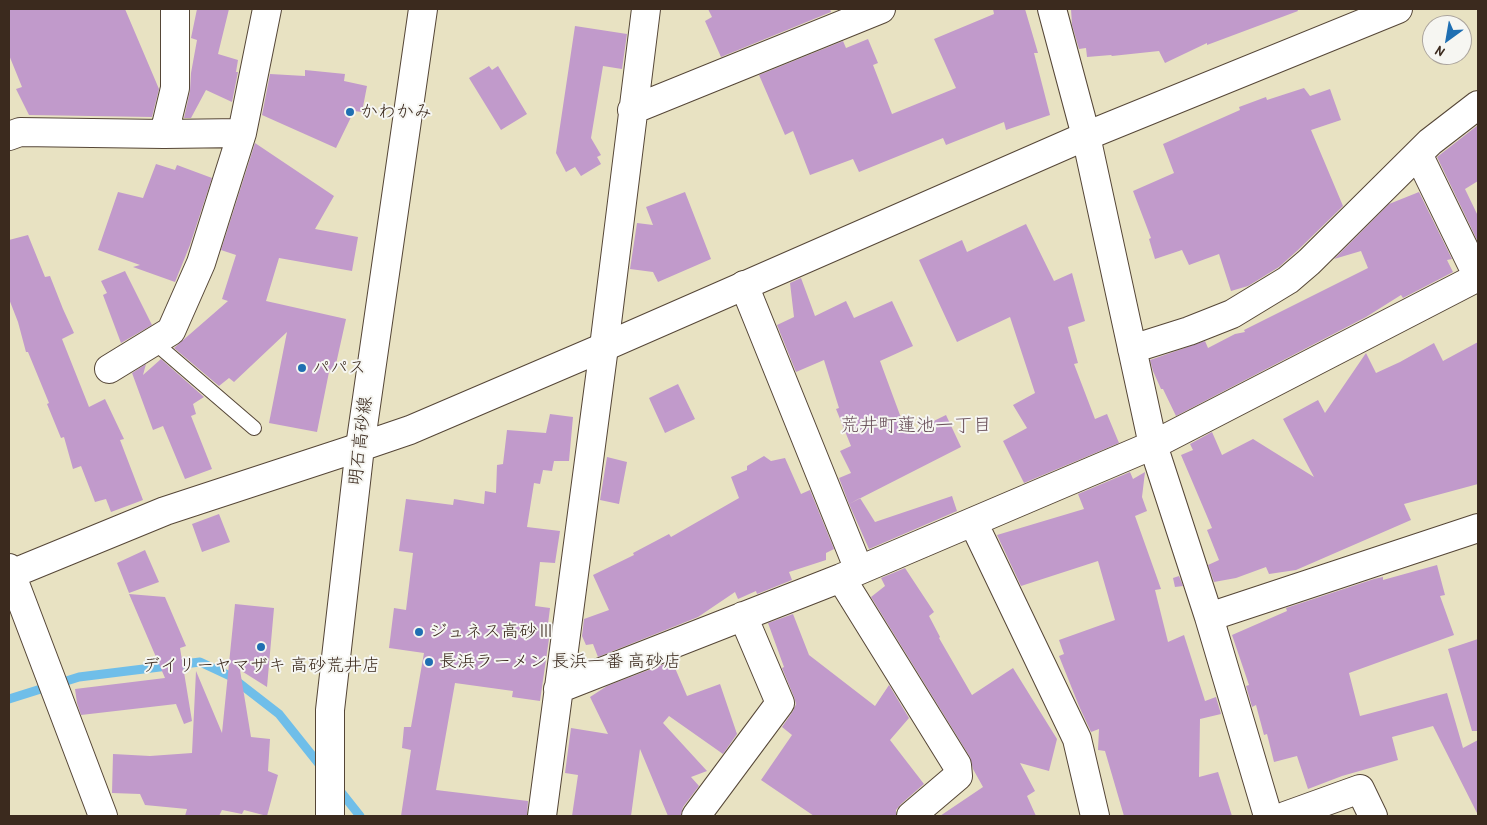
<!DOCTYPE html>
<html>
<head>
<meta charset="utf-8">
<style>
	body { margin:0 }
	#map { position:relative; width:1487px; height:825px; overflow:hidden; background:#e8e2c2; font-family:"Patrick Hand",sans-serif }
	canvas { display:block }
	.frame { position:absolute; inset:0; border:10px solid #3b2a1e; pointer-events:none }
	.north { position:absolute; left:1422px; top:15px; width:50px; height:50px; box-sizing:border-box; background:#f6f6f2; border:1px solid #aba49d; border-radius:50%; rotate:212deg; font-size:14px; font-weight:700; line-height:20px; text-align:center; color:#3b2a1e }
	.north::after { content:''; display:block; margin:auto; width:18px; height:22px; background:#1f6fb2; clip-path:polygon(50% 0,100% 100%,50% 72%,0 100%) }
</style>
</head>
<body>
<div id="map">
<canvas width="1487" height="825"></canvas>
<div class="frame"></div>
<div class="north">N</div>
</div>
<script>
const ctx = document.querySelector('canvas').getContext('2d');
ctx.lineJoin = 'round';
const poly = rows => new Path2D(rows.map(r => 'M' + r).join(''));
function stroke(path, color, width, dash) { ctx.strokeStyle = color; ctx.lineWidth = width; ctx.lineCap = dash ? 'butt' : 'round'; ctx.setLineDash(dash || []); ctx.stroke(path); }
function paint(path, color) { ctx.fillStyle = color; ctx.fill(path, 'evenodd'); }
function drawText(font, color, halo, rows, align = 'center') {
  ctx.font = font + ' "Patrick Hand","Klee One",sans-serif'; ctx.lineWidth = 4; ctx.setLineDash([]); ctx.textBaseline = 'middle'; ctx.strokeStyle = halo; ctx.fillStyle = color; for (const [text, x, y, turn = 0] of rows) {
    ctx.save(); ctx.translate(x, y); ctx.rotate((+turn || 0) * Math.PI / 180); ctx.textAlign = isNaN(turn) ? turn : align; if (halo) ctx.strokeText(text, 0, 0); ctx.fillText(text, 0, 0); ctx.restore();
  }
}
stroke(poly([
	[9,699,79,677,200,662,230,676,279,714,323,769],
	[337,787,360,816]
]), '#6fbee9', 9);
paint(poly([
	[9,9,125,9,159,89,152,117,29,115,16,89,22,87,9,55],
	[197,9,229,9,218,54,238,60,236,72,238,72,232,102,206,90,191,118,184,118,190,91,191,73,197,40,191,38],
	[708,9,830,9,831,12,721,57,705,21,712,17],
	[993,9,1025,9,1038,53,1034,53,1050,115,1006,130,1004,122,946,145,943,138,859,172,853,159,810,175,793,131,785,135,759,75,843,41,846,48,868,39,878,63,873,65,892,114,956,88,934,39,994,14],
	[1071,9,1297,9,1298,11,1207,45,1207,43,1165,63,1159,51,1112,56,1111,55,1087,57,1086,48,1079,49,1072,25],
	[575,26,627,34,622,69,603,66,591,138,601,155,597,157,601,164,581,176,575,167,566,172,556,153],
	[489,66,492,70,498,66,527,114,501,130,469,78],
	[305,70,345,74,344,81,367,86,362,112,354,111,336,148,262,115,270,74,305,76],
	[1304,88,1310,96,1330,89,1341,120,1311,130,1343,206,1298,250,1279,267,1248,286,1231,291,1219,254,1189,265,1182,250,1155,259,1149,239,1151,238,1133,191,1174,173,1163,144,1240,110,1239,107,1266,97,1267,100],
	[1478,125,1478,181,1465,189,1478,216,1478,242,1437,157],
	[255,143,334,196,315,229,358,237,352,271,279,258,266,301,346,319,334,373,329,372,317,432,269,423,287,332,234,382,229,378,219,386,174,348,228,301,222,299,236,255,221,250],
	[156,164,175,170,177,165,212,178,190,245,175,282,133,267,140,265,98,250,118,192,143,198],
	[685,192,711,259,658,282,653,272,630,269,637,223,653,225,646,207],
	[1419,192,1452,259,1447,260,1453,272,1403,298,1401,295,1366,317,1176,416,1163,389,1161,389,1153,371,1150,360,1205,341,1208,348,1235,334,1245,332,1244,330,1368,268,1361,251,1334,259,1389,204],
	[1026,224,1054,281,1072,273,1085,321,1068,327,1078,363,1074,364,1095,419,1107,414,1119,443,1024,483,1003,441,1027,428,1013,405,1035,393,1010,317,957,342,919,260,962,240,967,252],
	[28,235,45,277,50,276,63,309,74,333,62,339,89,407,105,399,124,439,120,440,143,500,111,512,106,499,95,502,81,466,73,469,64,437,61,438,47,404,49,403,28,352,26,352,18,322,9,299,9,240],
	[125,271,152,325,121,343,103,295,107,293,101,281],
	[801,278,815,316,846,301,854,318,892,301,913,346,880,361,907,434,946,415,961,447,849,504,839,478,851,473,840,451,851,446,836,409,839,408,824,360,796,372,777,325,794,317,790,283],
	[1478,342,1478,484,1404,504,1411,520,1296,570,1269,574,1266,567,1236,578,1214,582,1208,565,1219,560,1207,530,1212,528,1181,455,1193,450,1190,444,1212,432,1222,455,1253,439,1314,477,1283,419,1318,400,1325,413,1366,353,1376,373,1400,362,1434,343,1443,361],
	[161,359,204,397,193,404,196,414,191,416,212,469,185,479,163,426,153,430,132,373,146,364,143,375],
	[678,384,695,419,665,433,649,398],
	[550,414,573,417,569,461,554,461,552,471,543,470,540,484,534,483,527,527,560,531,555,563,540,562,535,606,550,608,547,632,550,632,540,701,512,697,513,691,455,683,436,790,528,801,527,816,401,816,411,750,402,748,404,727,411,727,424,653,389,648,394,608,406,610,413,553,399,551,406,499,453,505,454,499,484,504,485,491,496,493,497,465,503,464,507,430,546,433],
	[764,456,771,461,785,458,801,494,810,490,834,549,826,553,826,560,789,572,792,580,757,594,756,591,738,599,735,592,698,617,598,657,593,644,586,645,582,636,584,619,609,610,593,575,634,555,633,553,669,534,671,537,739,498,731,477,747,470,747,466],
	[607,457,627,462,619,504,600,500],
	[1130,472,1133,479,1145,472,1142,497,1147,511,1135,516,1161,589,1155,590,1168,642,1184,635,1205,701,1216,697,1221,714,1200,719,1199,777,1218,772,1232,816,1124,816,1105,751,1098,750,1099,729,1091,732,1079,706,1059,656,1064,654,1059,640,1115,620,1098,561,1021,586,997,535,1084,509,1078,494],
	[952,496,957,511,869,549,849,504,860,498,875,522],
	[219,514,230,542,202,552,192,524],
	[145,550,159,582,129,593,117,563],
	[1437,565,1445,595,1440,596,1454,635,1349,673,1360,716,1447,693,1463,748,1478,740,1478,815,1433,726,1392,737,1398,760,1342,776,1308,789,1297,756,1274,762,1267,734,1264,735,1256,705,1252,707,1246,686,1249,685,1232,635,1287,611,1286,608,1374,579,1383,577,1383,580],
	[905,568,934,612,929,616,940,637,939,638,972,695,1013,668,1057,739,1049,771,1020,763,1035,791,1027,796,1036,816,940,816,983,787,973,769,970,757,871,597,885,586,881,578],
	[1179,576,1183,586,1175,587,1173,578],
	[129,594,165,597,186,646,180,648,192,721,184,724,176,704,81,715,77,703,75,689,165,678],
	[235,604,274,608,267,687,240,670,251,737,270,739,268,771,278,775,267,816,244,810,242,814,222,810,219,816,185,816,187,809,145,805,140,794,112,793,113,754,150,756,192,753,196,671,222,733],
	[793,614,809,655,875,706,889,685,909,718,890,740,924,784,901,804,896,810,896,816,814,816,761,780,792,735,782,727,793,711,796,704,794,697,782,668,784,667,768,623],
	[1478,639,1478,731,1472,731,1448,649],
	[672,661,687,696,720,684,737,734,723,754,669,716,663,723,707,771,691,777,699,786,683,807,681,816,668,816,640,749,631,816,572,816,578,775,565,773,571,728,608,734,590,697,607,686]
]), '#c19acb');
const lane = poly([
	[154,342,254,428]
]);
const street = poly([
	[1052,9,1086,136,1153,445,1209,617,1268,816],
	[632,110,881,9],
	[164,134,175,88,175,9],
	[9,136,20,132,164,134,242,133],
	[1418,154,1478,277],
	[744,285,859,570],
	[1132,349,1189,331,1232,314,1288,280,1309,262,1430,142,1478,105],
	[109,369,171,331,201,263,242,133,267,9],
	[973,522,1077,739,1095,816],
	[9,568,103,816],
	[9,575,165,511,360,447],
	[841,578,957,765,958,776,911,816],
	[1209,617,1478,528],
	[558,689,841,578,1153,445,1478,277],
	[542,816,604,347,646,9],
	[696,816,780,703,743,616],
	[1285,816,1360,789,1373,816]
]);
const secondary = poly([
	[360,447,410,430,604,347,1086,136,1398,9],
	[330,816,330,710,360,447,423,9]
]);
stroke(lane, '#554637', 16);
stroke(street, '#554637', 30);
stroke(secondary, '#554637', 30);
stroke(lane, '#fff', 14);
stroke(street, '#fff', 28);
stroke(secondary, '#fff', 28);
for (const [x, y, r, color] of [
	[350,112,5,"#1f6fb2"],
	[302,368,5,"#1f6fb2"],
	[419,632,5,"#1f6fb2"],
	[261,647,5,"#1f6fb2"],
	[429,662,5,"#1f6fb2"]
]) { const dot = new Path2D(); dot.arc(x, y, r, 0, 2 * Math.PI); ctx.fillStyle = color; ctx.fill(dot); stroke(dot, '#f6f6f2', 2); }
drawText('18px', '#3b2a1e', '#f6f6f2', [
	["かわかみ",360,112],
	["パパス",312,368],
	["ジュネス高砂Ⅲ",429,632],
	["長浜ラーメン 長浜一番 高砂店",439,662],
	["デイリーヤマザキ 高砂荒井店",261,666,"center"]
], 'left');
drawText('18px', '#3b2a1e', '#f6f6f2', [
	["明石高砂線",361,441,-83]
]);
drawText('19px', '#6a515b', '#f6f6f2', [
	["荒井町蓮池一丁目",916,426]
]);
</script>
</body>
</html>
